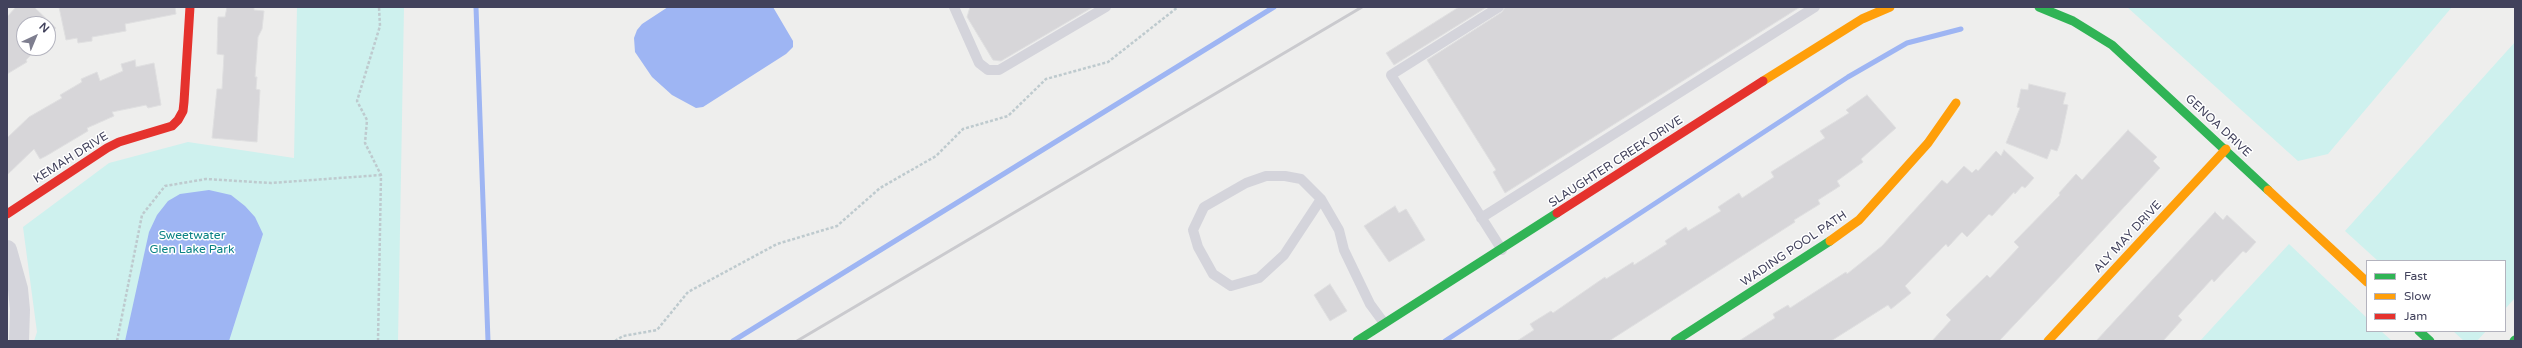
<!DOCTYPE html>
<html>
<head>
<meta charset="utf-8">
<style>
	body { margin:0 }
	#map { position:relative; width:2522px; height:348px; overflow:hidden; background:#eeeeed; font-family:"Varela Round",sans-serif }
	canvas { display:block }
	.frame { position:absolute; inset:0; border:8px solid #42425c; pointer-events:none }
	.legend { position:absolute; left:2366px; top:260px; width:140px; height:72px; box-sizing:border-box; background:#fff; border:1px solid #b3b3be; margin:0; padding:5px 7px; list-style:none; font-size:12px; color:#42425c }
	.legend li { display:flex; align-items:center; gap:8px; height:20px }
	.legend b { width:20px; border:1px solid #b3b3be }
	.north { position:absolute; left:16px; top:16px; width:40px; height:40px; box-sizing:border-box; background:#fff; border:1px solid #b3b3be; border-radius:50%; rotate:44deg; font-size:11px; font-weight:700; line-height:16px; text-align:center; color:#42425c }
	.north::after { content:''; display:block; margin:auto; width:14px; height:18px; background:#7e7e8f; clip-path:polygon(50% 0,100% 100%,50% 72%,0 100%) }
</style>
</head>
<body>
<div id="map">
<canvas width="2522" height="348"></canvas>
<div class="frame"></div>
<ul class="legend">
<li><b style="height:5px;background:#30b455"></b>Fast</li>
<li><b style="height:5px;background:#ff9f0a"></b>Slow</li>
<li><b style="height:5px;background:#e5322d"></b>Jam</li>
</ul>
<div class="north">N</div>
</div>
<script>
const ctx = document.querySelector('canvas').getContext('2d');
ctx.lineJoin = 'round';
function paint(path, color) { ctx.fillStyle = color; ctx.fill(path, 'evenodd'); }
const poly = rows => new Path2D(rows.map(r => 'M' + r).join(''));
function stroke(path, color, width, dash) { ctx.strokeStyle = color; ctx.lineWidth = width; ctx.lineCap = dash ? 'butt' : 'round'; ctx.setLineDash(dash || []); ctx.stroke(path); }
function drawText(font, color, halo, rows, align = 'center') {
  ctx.font = font + ' "Varela Round",sans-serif'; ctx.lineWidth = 3; ctx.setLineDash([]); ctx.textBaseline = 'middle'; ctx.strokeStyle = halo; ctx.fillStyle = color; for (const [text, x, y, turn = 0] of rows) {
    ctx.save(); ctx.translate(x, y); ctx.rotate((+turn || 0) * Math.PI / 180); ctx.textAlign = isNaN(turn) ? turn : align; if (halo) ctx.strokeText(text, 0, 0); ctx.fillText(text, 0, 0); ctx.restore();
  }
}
paint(poly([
	[297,7,404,7,398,341,34,341,37,332,23,227,109,163,188,142,294,158],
	[2127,7,2452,7,2328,154,2298,161],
	[2515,42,2515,298,2505,309,2505,261,2378,261,2345,231],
	[2289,244,2367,318,2367,331,2381,331,2392,341,2200,341],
	[2453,331,2486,331,2477,341,2464,341]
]), '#cef1ee');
paint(poly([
	[668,7,773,7,793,41,793,47,786,54,703,107,696,108,672,95,652,77,635,52,634,38,637,30,642,24],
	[209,190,231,195,245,206,255,217,263,234,229,341,125,341,149,232,157,215,168,201,180,194]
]), '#9eb5f3');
stroke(poly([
	[476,7,488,341],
	[733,341,1274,7],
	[1445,341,1848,77,1907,43,1961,29]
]), '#9eb5f3', 5);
const building = poly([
	[16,7,34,7,56,28,48,37,48,24,24,24,24,48,38,48,26,60,27,62,7,74,7,17,16,7],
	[59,7,175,7,176,14,125,24,126,31,92,37,92,41,78,43,77,38,66,40,59,7],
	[227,7,254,7,254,10,264,11,262,29,258,37,255,77,257,77,256,89,260,90,257,142,212,138,217,89,222,89,224,55,217,54,218,17,225,17,227,7],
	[970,7,1093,7,1001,61,993,60,967,17,970,7],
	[1459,7,1487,7,1394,65,1386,53,1459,7],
	[1505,7,1800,7,1505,193,1493,172,1496,170,1427,60,1502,12,1505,7],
	[135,60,136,67,154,63,161,105,148,108,146,105,112,112,114,116,87,128,88,131,46,156,40,159,34,149,7,175,7,138,29,117,62,98,60,95,82,82,81,79,97,72,100,81,123,71,121,64,135,60],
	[2029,84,2066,93,2063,104,2068,105,2060,143,2057,151,2051,149,2047,159,2006,143,2020,108,2017,107,2021,89,2028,90,2029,84],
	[1867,95,1896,128,1861,159,1863,162,1837,181,1840,186,1818,200,1820,204,1794,220,1795,222,1609,341,1517,341,1534,330,1530,324,1551,311,1553,313,1605,277,1606,279,1633,262,1634,265,1667,244,1665,241,1686,227,1688,231,1721,211,1718,207,1739,193,1742,198,1774,177,1771,172,1825,138,1820,131,1849,113,1846,110,1867,95],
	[2128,130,2157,157,2153,161,2160,168,2067,269,1999,341,1932,341,1951,320,1946,315,1987,275,1990,278,2019,247,2014,242,2060,195,2059,193,2076,174,2082,180,2128,130],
	[2004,150,2034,178,2025,188,2022,186,2015,194,2014,192,1992,216,1989,214,1967,237,1962,232,1948,247,1946,244,1905,286,1911,293,1891,309,1888,305,1831,341,1739,341,1775,318,1773,314,1788,305,1790,308,1846,272,1847,274,1882,246,1942,180,1947,184,1964,166,1972,173,1976,169,1978,171,1996,151,2001,156,2004,150],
	[1395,206,1399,213,1406,209,1425,240,1389,262,1364,226,1395,206],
	[2215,212,2223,220,2227,215,2256,242,2246,253,2243,251,2214,282,2212,279,2178,316,2182,320,2163,341,2096,341,2215,212],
	[1330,284,1347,311,1330,321,1314,295,1330,284]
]);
paint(building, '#d7d6d9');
stroke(building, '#dfdfe0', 1);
stroke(poly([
	[117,341,142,215,165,186,206,179,271,183,381,175],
	[378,341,381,175,365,143,367,120,357,101,380,26,379,7],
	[615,341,623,336,657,330,688,292,777,244,837,226,880,188,936,156,963,129,1008,116,1046,79,1108,62,1178,7]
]), '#becace', 2.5, [3, 2]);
stroke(poly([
	[954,7,979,63,988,70,999,70,1106,7],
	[1499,7,1391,75,1502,250],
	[1321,199,1284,255,1259,278,1231,286,1213,274,1198,247,1193,230,1204,207,1246,183,1266,176,1285,176,1301,179,1321,199,1339,230,1344,250,1370,304,1384,323],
	[1481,218,1815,7]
]), '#d4d4db', 10);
stroke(poly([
	[7,250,18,289,20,310,19,341]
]), '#d4d4db', 20);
stroke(poly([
	[2039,7,2073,21,2112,45,2268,190],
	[2419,331,2430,341],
	[1357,341,1557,213],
	[1675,341,1830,241],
	[2514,341,2515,340]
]), '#30b455', 9);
stroke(poly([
	[1763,81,1862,19,1890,7],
	[2268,190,2367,282],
	[1830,241,1859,220,1928,143,1956,103],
	[2048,341,2226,149]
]), '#ff9f0a', 9);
stroke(poly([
	[1557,213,1763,81],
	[7,214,107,148,119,142,172,126,178,120,183,111,184,102,190,7]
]), '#e5322d', 9);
stroke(poly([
	[797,341,1362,7]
]), '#cacace', 3);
drawText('12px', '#42425c', '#fff', [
	["GENOA DRIVE",2218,126,43],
	["KEMAH DRIVE",71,158,-32],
	["SLAUGHTER CREEK DRIVE",1616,162,-33],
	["ALY MAY DRIVE",2128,237,-47],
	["WADING POOL PATH",1794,249,-34]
]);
drawText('12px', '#0b8285', '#fff', [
	["Sweetwater",192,236],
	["Glen Lake Park",192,250]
]);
</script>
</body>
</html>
